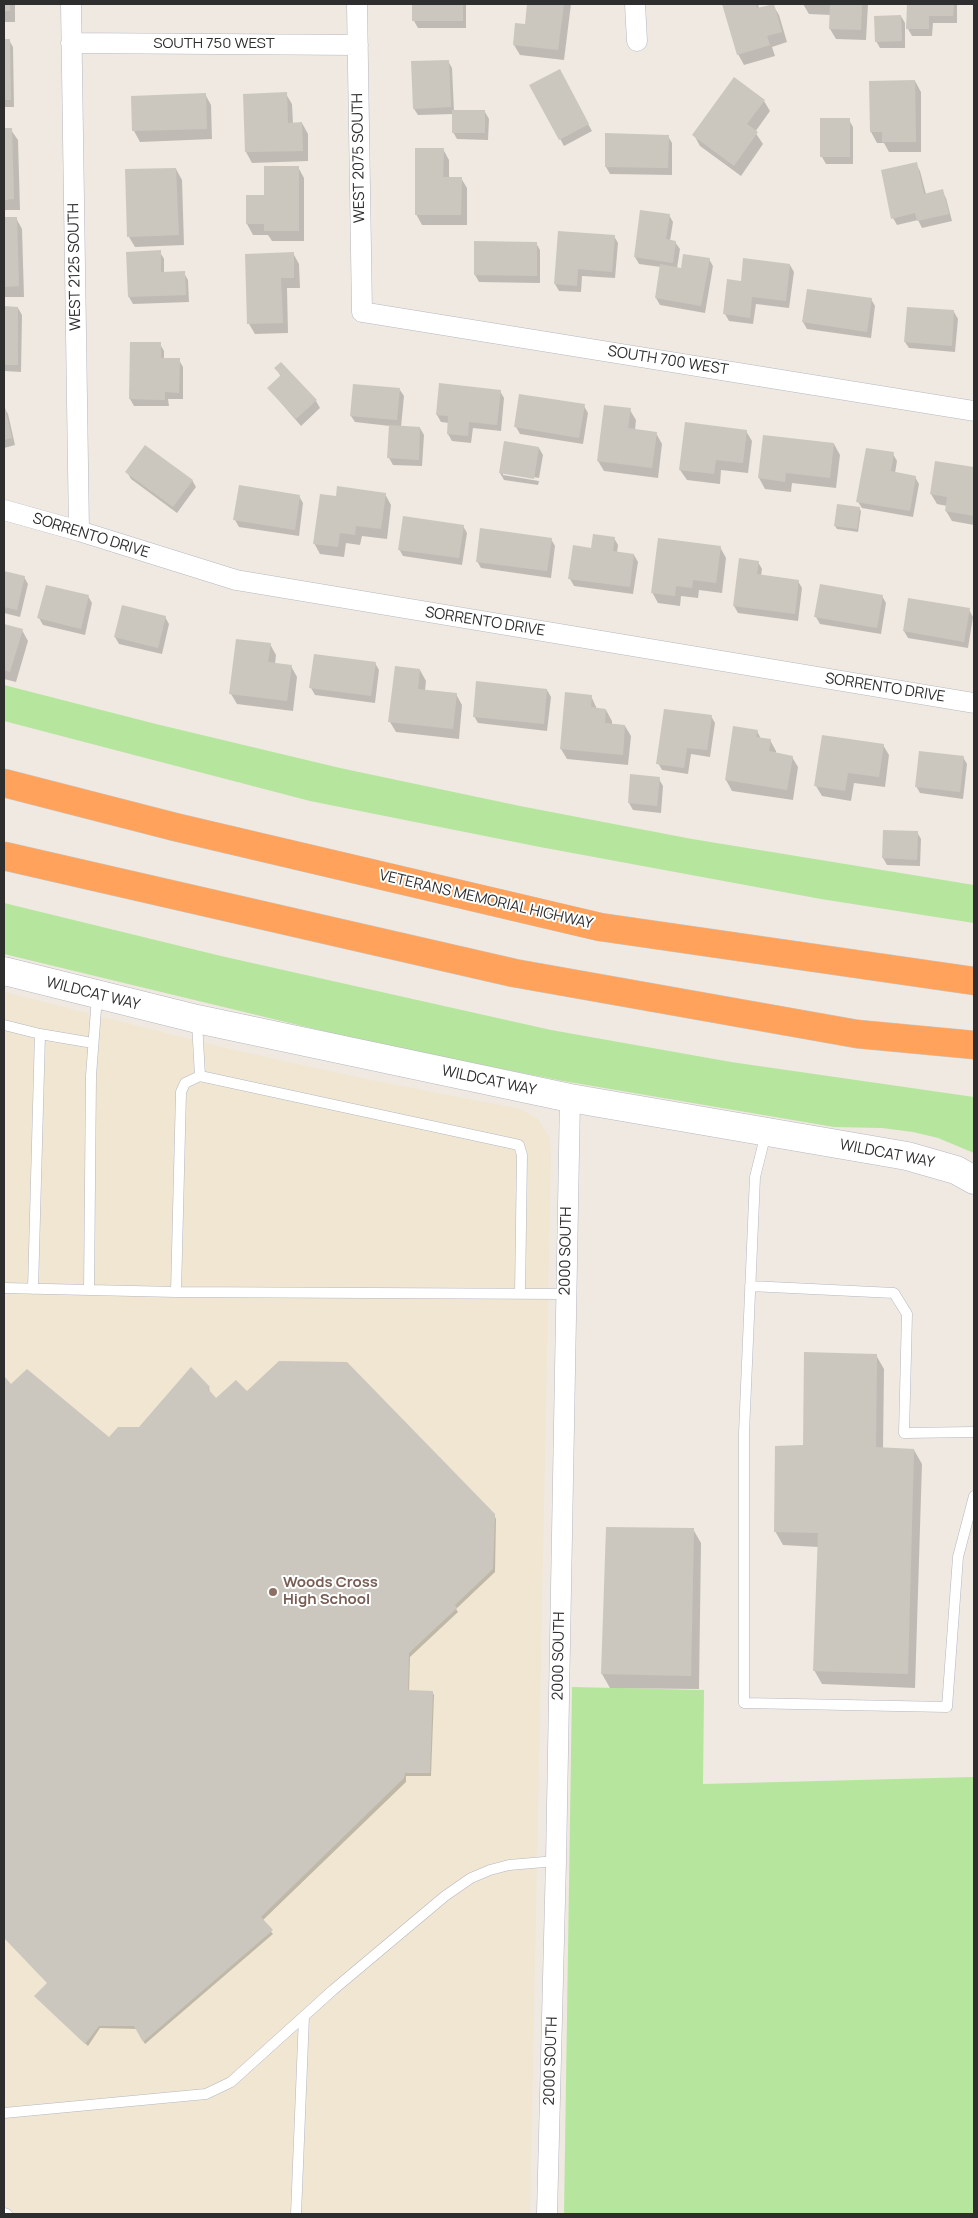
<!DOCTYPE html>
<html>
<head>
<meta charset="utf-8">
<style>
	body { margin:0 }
	#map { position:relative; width:978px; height:2218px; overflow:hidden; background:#efe9e1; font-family:Manrope,sans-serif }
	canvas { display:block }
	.frame { position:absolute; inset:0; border:5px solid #2e2e2e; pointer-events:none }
</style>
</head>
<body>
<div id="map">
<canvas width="978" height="2218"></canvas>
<div class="frame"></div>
</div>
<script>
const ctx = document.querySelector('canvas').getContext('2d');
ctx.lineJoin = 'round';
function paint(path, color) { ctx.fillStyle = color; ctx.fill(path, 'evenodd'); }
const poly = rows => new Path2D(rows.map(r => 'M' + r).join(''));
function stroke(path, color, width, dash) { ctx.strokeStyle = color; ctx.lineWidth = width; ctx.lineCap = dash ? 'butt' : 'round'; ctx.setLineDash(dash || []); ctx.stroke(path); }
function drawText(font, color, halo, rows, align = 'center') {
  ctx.font = font + ' Manrope,sans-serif'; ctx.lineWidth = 4; ctx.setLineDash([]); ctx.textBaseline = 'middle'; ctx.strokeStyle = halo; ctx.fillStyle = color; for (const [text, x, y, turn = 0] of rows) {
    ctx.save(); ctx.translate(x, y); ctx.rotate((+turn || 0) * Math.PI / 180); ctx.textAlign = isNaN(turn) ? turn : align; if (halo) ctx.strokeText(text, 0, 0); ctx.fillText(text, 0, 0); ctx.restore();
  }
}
paint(poly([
	[4,992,221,1047,370,1080,520,1109,538,1119,549,1137,551,1150,530,2214,4,2214]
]), '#f0e6d1');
paint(poly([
	[4,685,156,724,340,768,520,806,692,839,974,885,974,923,821,899,540,847,310,801,4,721],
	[4,903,221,956,551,1030,731,1062,974,1097,974,1153,938,1138,913,1132,882,1128,834,1127,563,1081,385,1046,4,954],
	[572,1687,704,1690,703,1784,974,1777,974,2214,564,2214]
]), '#b6e59e');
paint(poly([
	[4,4,15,4,15,22,4,22],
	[413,4,466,4,466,28,418,28,414,21],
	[529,4,571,4,564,60,520,55,514,45,526,25],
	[723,4,758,4,759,9,773,5,779,15,787,42,772,47,775,56,744,65,738,54],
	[803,4,868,4,866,40,836,39,830,29,831,15,809,14],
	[908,4,957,4,957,23,933,23,932,36,912,36,908,29],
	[901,16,905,23,905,48,880,48,876,41],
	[4,40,9,40,13,47,14,107,4,107],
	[448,61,452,68,454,111,485,112,489,119,488,140,457,139,453,132,454,114,418,115,414,109],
	[559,71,592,131,564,146,531,86],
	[915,81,921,92,921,152,889,152,884,143,877,143,871,132],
	[205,94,211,105,212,139,140,142,134,131,133,97],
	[286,94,292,104,293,124,302,123,308,134,308,161,252,163,246,152],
	[764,101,770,111,755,132,763,144,741,176,700,146,694,135],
	[849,120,853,127,853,164,826,164,822,157],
	[4,130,11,130,18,140,20,210,4,210],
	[668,136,672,143,672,175,610,174,606,167],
	[443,149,449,160,449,178,461,178,467,188,467,225,422,225,416,214],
	[916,164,920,171,926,194,942,191,946,198,952,221,922,228,918,220,897,225,893,218],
	[298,167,304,178,304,241,272,241,268,235,253,235,247,224,247,196,266,196],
	[176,169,182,180,184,245,135,247,129,237],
	[669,215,673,222,670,241,675,242,680,249,677,268,682,269,709,259,713,266,705,313,660,305,656,298,661,267,639,264,635,257],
	[16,218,22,229,24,297,4,297,4,219],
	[614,236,618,243,615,278,582,276,581,292,559,291,555,284],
	[536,243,540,250,540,283,479,282,475,275],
	[160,252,164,259,164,273,184,273,188,280,189,302,133,304,129,297,127,253],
	[293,253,299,264,300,288,287,288,288,333,255,334,249,324],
	[790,265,794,272,789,308,756,304,753,324,729,321,725,314],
	[871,299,875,306,871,338,807,329,803,322],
	[4,308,18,308,22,315,21,372,4,371],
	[954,312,958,319,955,352,909,348,905,342],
	[131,344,160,344,164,351,164,360,179,360,183,367,183,399,168,399,169,406,134,406,130,399],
	[276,368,316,401,320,408,301,426,268,388,281,377],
	[400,390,404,396,401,427,420,428,424,435,422,466,393,465,389,458,390,426,355,422,351,416],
	[500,391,504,398,501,431,473,428,471,443,452,441,448,434,449,423,441,422,437,415],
	[584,406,588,413,583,444,520,434,516,427],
	[4,407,8,414,15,445,4,448],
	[630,410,636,420,635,430,656,433,662,444,658,478,604,471,598,461],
	[746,431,752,441,748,473,721,470,720,484,687,480,680,470],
	[764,436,834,444,840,455,836,488,792,483,791,492,765,489,759,478],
	[539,448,543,455,539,478,503,472,503,475,539,481,538,485,504,480,500,473],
	[893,454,897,461,895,473,915,477,919,484,913,517,862,508,858,502],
	[936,462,974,468,974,525,952,521,946,511,947,506,937,504,931,494],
	[127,472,192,480,196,487,177,513,131,479],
	[385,494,391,505,387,539,362,536,360,545,346,543,344,557,320,554,314,543,337,497],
	[299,496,303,503,299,536,239,527,235,520],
	[859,508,861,511,858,532,837,529,835,526],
	[463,526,467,533,462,565,403,556,399,549],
	[614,538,618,545,617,553,634,555,638,562,633,594,574,586,570,579,592,549],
	[551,539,555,546,551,578,481,568,477,561],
	[720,547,726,558,722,593,699,590,698,598,681,596,680,606,658,603,652,592],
	[758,562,762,569,761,576,798,581,802,588,798,621,738,613,734,606],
	[4,572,24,577,28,584,20,617,4,613],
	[88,596,92,603,85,635,43,625,39,618],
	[882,596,886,603,881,634,820,624,816,617],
	[969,610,973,617,968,648,908,638,904,631],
	[165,617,169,624,162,654,119,644,115,637],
	[4,625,22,630,28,641,16,682,4,679],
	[270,644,276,655,275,664,291,666,297,677,293,711,237,704,231,694],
	[375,663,379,670,375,703,315,695,311,688],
	[420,670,426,681,425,691,456,694,462,705,459,739,396,732,390,722],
	[547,690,551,697,547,731,478,723,474,716],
	[591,696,597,709,606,710,612,721,612,724,625,726,631,736,628,765,567,759,561,749],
	[711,716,715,723,710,757,691,754,688,774,662,770,658,763],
	[757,731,761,739,770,740,776,751,776,754,792,757,798,767,793,800,732,791,726,780],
	[883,745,889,755,885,787,854,783,851,801,822,796,816,786],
	[963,757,967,764,963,799,920,793,916,786],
	[659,779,663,786,661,813,633,810,629,803],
	[917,832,921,839,920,866,887,865,883,858],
	[876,1355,884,1369,883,1448,914,1450,922,1464,915,1688,822,1684,814,1670,818,1547,783,1545,775,1531,805,1447],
	[191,1369,209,1388,210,1393,216,1399,247,1393,494,1515,496,1519,495,1572,456,1609,458,1612,410,1657,409,1692,432,1692,434,1695,431,1776,406,1776,406,1782,262,1921,273,1934,145,2044,137,2029,100,2028,88,2046,38,1999,48,1983,4,1937,4,1378,11,1386,109,1439,139,1428],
	[607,1528,693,1529,701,1543,699,1689,610,1688,602,1674]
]), '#0003');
paint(poly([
	[4,4,10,4,10,11,4,11],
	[412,4,463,4,463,21,412,21],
	[527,4,564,4,558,50,513,45,515,23,525,24],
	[722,4,756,4,757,8,774,4,782,32,767,36,770,45,737,55],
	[830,4,862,4,861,30,829,29],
	[907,4,954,4,953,16,929,16,929,29,906,29],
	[901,15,902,41,875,42,874,16],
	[4,39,10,39,11,100,4,100],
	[449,60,451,107,413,109,411,61],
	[560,69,589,124,559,140,529,85],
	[734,77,765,100,747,124,758,132,734,166,692,135],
	[915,80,916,142,882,142,882,132,870,132,869,81],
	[287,92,288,123,302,122,303,151,245,152,243,94],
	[206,93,207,129,132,131,131,96],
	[452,110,485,110,485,133,452,133],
	[820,118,850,118,850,157,820,157],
	[4,128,12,128,14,199,4,200],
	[605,133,669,135,668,168,605,167],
	[415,148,444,148,443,177,462,177,461,215,415,215],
	[917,162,924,194,943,189,949,214,917,221,915,213,891,219,881,170],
	[264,166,299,166,299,231,264,231,264,224,246,224,246,195,264,195],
	[176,168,179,235,127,237,125,169],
	[640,210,670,214,666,239,676,241,673,263,634,257],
	[4,217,17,217,19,286,4,287],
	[558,231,615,235,612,272,578,269,577,286,554,284],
	[474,241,537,242,537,276,474,275],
	[161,250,161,272,185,271,186,295,128,297,126,252],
	[294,252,294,278,281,278,283,323,247,324,245,254],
	[683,254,710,258,701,306,655,298,660,264,681,268],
	[743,258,790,264,786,301,752,297,750,318,723,314,727,279,741,281],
	[807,289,872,298,867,332,802,322],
	[4,306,18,307,18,365,4,365],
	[907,307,954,310,952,346,904,342],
	[130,342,161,342,161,358,180,358,179,393,165,392,165,400,129,399],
	[281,362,317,400,296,419,267,388,281,375,274,368],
	[439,383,501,390,497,425,469,422,468,436,447,434,448,416,436,415],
	[353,384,400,388,397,420,350,416],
	[519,394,585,404,579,438,514,427],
	[4,403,12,438,4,440],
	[604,405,631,408,628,428,657,432,652,468,597,461],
	[685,422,747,430,743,463,716,460,714,474,679,470],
	[389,425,420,427,419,460,387,458],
	[763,435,834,443,830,478,786,473,785,482,758,478],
	[504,441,539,447,534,479,499,473],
	[145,445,193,480,173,507,125,472],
	[866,448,894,452,891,471,916,476,910,511,856,502],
	[935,461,974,467,974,516,945,511,947,497,930,494],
	[239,485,300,495,295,530,233,520],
	[337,486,386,493,381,529,356,526,355,535,340,533,338,547,313,544,320,494,336,496],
	[837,504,860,507,857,529,834,526],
	[403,516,464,525,459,558,398,550],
	[480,528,552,538,547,571,476,562],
	[593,534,615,537,613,551,634,554,630,587,568,579,573,545,591,548],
	[658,538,721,546,716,583,693,580,692,588,676,586,675,596,651,593],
	[739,558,759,561,757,574,799,580,795,614,733,606],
	[4,571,25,576,17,610,4,607],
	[820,584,883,595,877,628,814,617],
	[46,585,89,595,81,629,37,618],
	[908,598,970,608,964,642,903,631],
	[122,605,166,616,158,648,114,637],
	[4,624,23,629,10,672,4,670],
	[236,639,271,643,268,662,292,665,287,701,229,694],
	[314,654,376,662,371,696,309,688],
	[395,666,420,669,418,689,457,693,453,729,388,722],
	[476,681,547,689,544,724,473,717],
	[565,692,592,695,591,707,606,709,605,723,625,725,623,755,560,749],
	[664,709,712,715,707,750,687,748,684,768,656,764],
	[733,726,758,730,756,737,771,739,769,751,793,756,787,790,725,780],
	[822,735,884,744,879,777,848,773,845,791,814,786],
	[919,751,964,756,960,792,915,787],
	[630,774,660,777,657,806,628,803],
	[883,830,918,831,917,860,882,858],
	[804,1352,877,1354,876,1447,914,1449,908,1674,813,1671,818,1533,774,1532,775,1446,803,1445],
	[279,1361,347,1362,495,1514,493,1569,455,1605,457,1608,409,1653,408,1690,433,1691,430,1773,405,1773,404,1778,261,1917,273,1930,143,2042,134,2026,99,2026,85,2044,34,1996,47,1983,4,1938,4,1376,11,1384,27,1369,109,1437,118,1427,139,1427,191,1367,210,1387,208,1389,216,1398,236,1380,247,1391],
	[606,1527,694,1528,691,1676,601,1674]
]), '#cbc7bf');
const lane = poly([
	[197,1022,200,1076],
	[4,1025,40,1034,93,1043],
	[766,1133,755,1177,744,1433,744,1703,947,1707,958,1557,974,1496],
	[750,1286,894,1293,907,1314,904,1433,974,1432],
	[4,1288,176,1292,565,1294],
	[33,1289,40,1034],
	[89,1290,91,1076,97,996],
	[176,1292,181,1092,185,1083,200,1076,519,1145,522,1155,520,1294],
	[4,2113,206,2094,231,2082,333,1990,445,1896,471,1878,490,1870,509,1865,556,1861],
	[4,2213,7,2214],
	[296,2214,304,2016]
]);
const street = poly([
	[71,4,79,531],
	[357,4,362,312,974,411],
	[635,4,637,41],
	[71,43,358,45],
	[4,510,79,531,236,580,974,703],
	[547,2214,556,1861,570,1098]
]);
const secondary = poly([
	[4,971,197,1019,570,1098,907,1156,956,1170,974,1180]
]);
const highway = poly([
	[4,783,175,827,600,927,974,981],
	[4,856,514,973,857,1034,974,1045]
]);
stroke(lane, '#b4b7c1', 11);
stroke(street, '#b4b7c1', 21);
stroke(secondary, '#b4b7c1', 29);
stroke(highway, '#c9c9c9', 29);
stroke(lane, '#fff', 10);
stroke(street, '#fff', 20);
stroke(secondary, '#fff', 28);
stroke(highway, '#ffa35c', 28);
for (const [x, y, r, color] of [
	[273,1592,5,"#8d6e63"]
]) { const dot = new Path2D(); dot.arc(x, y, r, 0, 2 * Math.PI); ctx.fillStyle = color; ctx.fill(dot); stroke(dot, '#fff', 2); }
drawText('15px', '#2e2e2e', '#fff', [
	["SOUTH 750 WEST",214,44],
	["WEST 2075 SOUTH",359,158,-91],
	["WEST 2125 SOUTH",75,267,-91],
	["SOUTH 700 WEST",668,361,9],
	["SORRENTO DRIVE",91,536,17],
	["SORRENTO DRIVE",485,622,9],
	["SORRENTO DRIVE",885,688,9],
	["VETERANS MEMORIAL HIGHWAY",486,900,13],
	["WILDCAT WAY",93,994,14],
	["WILDCAT WAY",489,1081,12],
	["WILDCAT WAY",887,1154,11],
	["2000 SOUTH",566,1251,-89],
	["2000 SOUTH",559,1656,-89],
	["2000 SOUTH",551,2061,-88]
]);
drawText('bold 15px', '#785e54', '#fff', [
	["Woods Cross",283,1583],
	["High School",283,1600]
], 'left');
</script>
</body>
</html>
